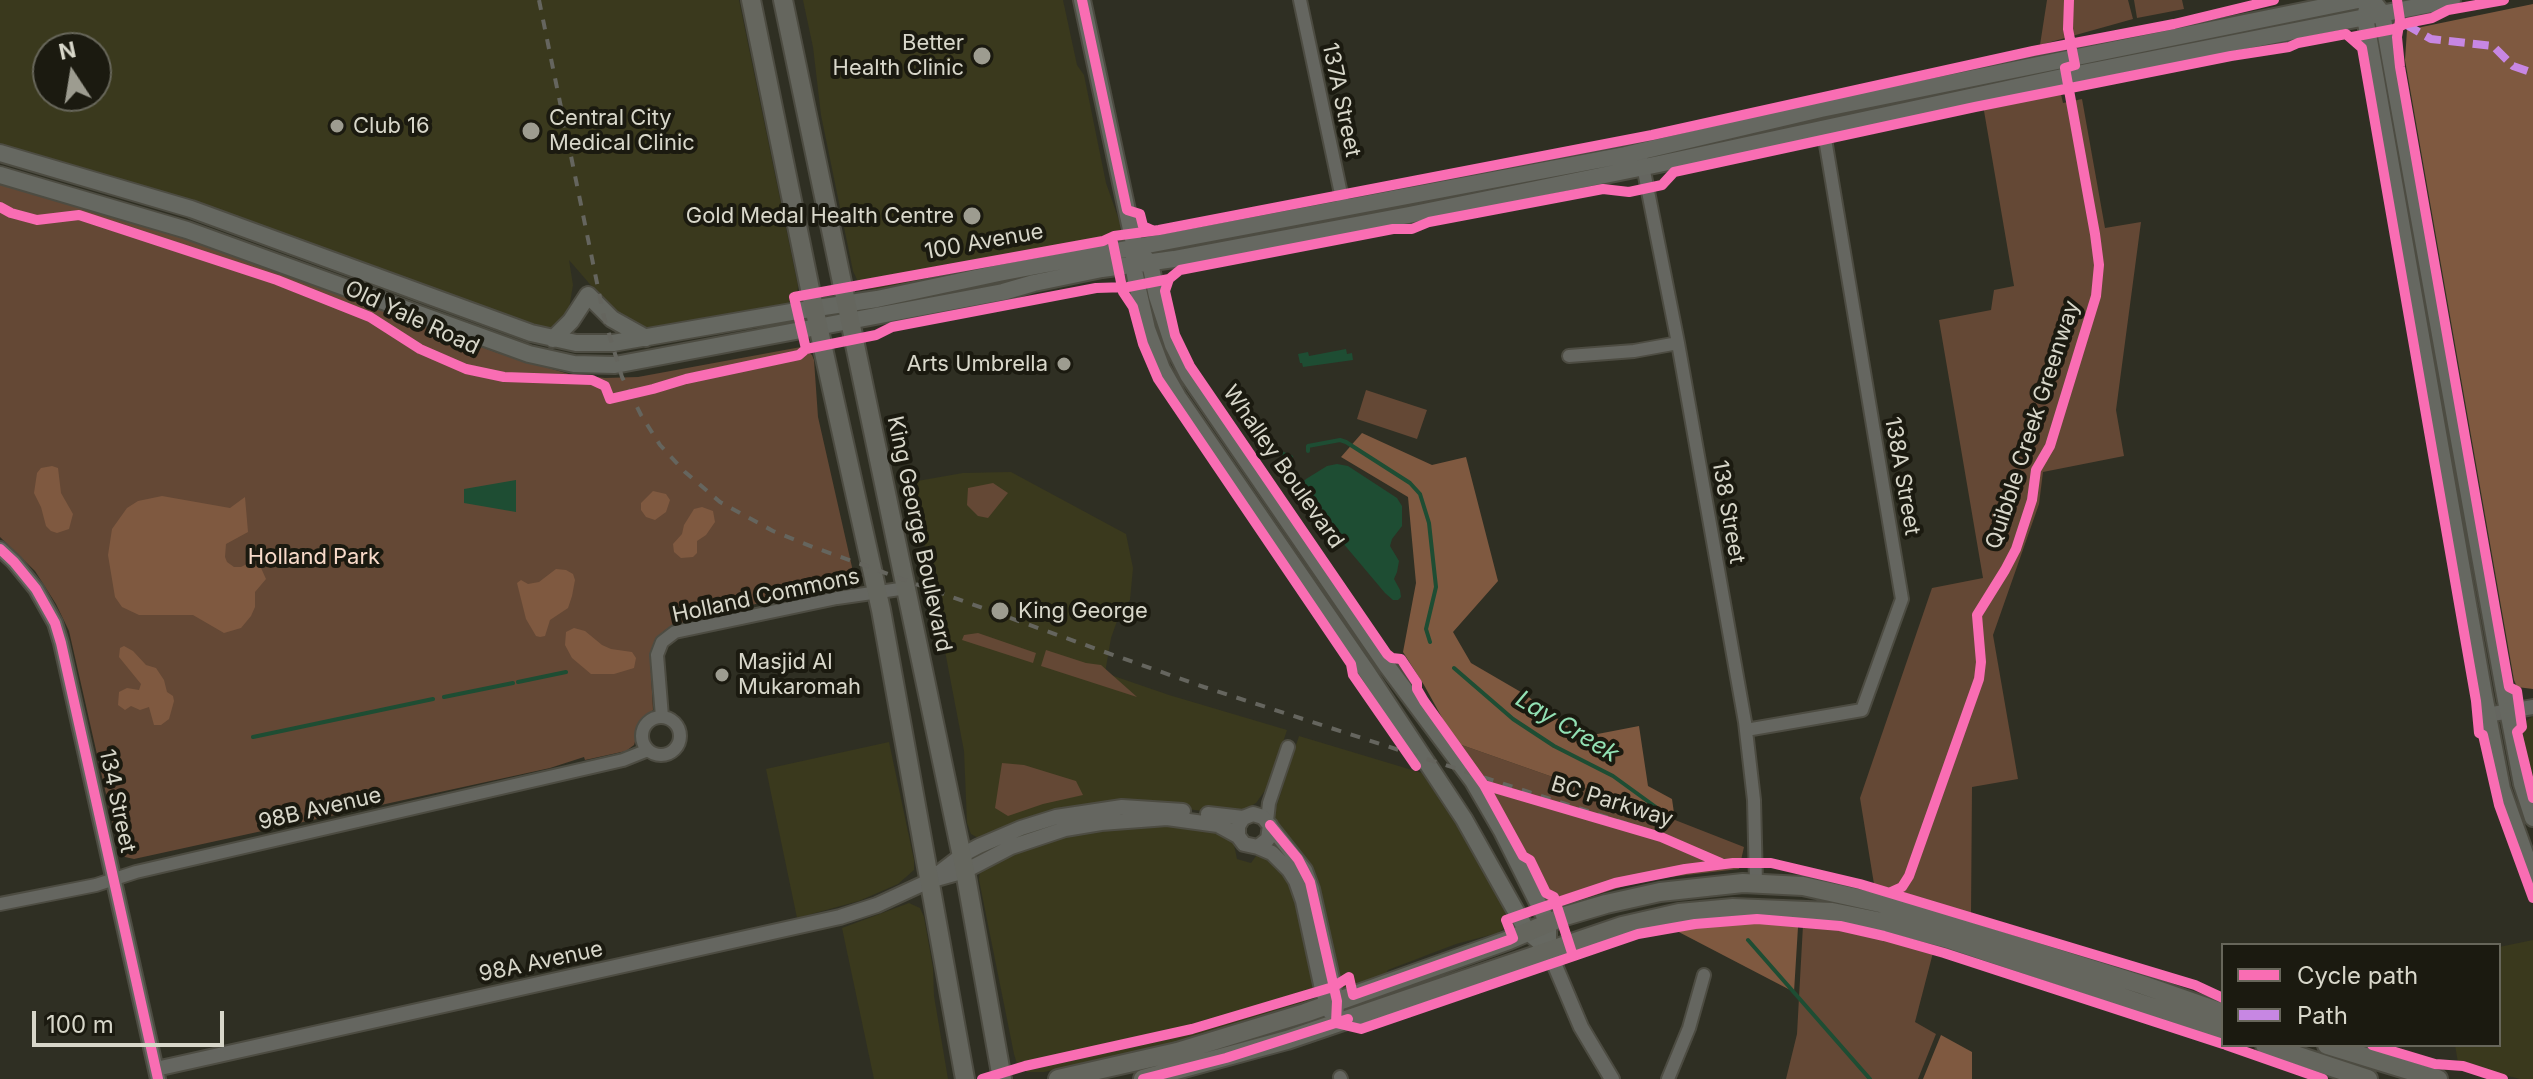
<!DOCTYPE html>
<html>
<head>
<meta charset="utf-8">
<style>
	body { margin:0 }
	#map { position:relative; width:2533px; height:1079px; overflow:hidden; background:#2f2f23; font-family:Inter,sans-serif }
	canvas { display:block }
	.legend { position:absolute; left:2221px; top:943px; width:280px; height:104px; box-sizing:border-box; background:#1b1a10; border:2px solid #67665a; margin:0; padding:10px 14px; list-style:none; font-size:24px; color:#d8d7ca }
	.legend li { display:flex; align-items:center; gap:16px; height:40px }
	.legend b { width:40px; border:2px solid #67665a }
	.north { position:absolute; left:32px; top:32px; width:80px; height:80px; box-sizing:border-box; background:#1b1a10; border:2px solid #67665a; border-radius:50%; rotate:348deg; font-size:22px; font-weight:700; line-height:32px; text-align:center; color:#d8d7ca }
	.north::after { content:''; display:block; margin:auto; width:28px; height:36px; background:#9d9c90; clip-path:polygon(50% 0,100% 100%,50% 72%,0 100%) }
	.scale { position:absolute; left:32px; top:1011px; width:192px; height:36px; box-sizing:border-box; border:4px solid #d8d7ca; border-top:0; padding-left:10px; font-size:24px; line-height:28px; white-space:nowrap; color:#d8d7ca; -webkit-text-stroke:6px #1b1a10; paint-order:stroke }
</style>
</head>
<body>
<div id="map">
<canvas width="2533" height="1079"></canvas>
<ul class="legend">
<li><b style="height:10px;background:#f96db3"></b>Cycle path</li>
<li><b style="height:10px;background:#c787e3"></b>Path</li>
</ul>
<div class="north">N</div>
<div class="scale">100 m</div>
</div>
<script>
const ctx = document.querySelector('canvas').getContext('2d');
ctx.lineJoin = 'round';
function paint(path, color) { ctx.fillStyle = color; ctx.fill(path, 'evenodd'); }
const poly = rows => new Path2D(rows.map(r => 'M' + r).join(''));
function stroke(path, color, width, dash) { ctx.strokeStyle = color; ctx.lineWidth = width; ctx.lineCap = dash ? 'butt' : 'round'; ctx.setLineDash(dash || []); ctx.stroke(path); }
function drawText(font, color, halo, rows, align = 'center') {
  ctx.font = font + ' Inter,sans-serif'; ctx.lineWidth = 8; ctx.setLineDash([]); ctx.textBaseline = 'middle'; ctx.strokeStyle = halo; ctx.fillStyle = color; for (const [text, x, y, turn = 0] of rows) {
    ctx.save(); ctx.translate(x, y); ctx.rotate((+turn || 0) * Math.PI / 180); ctx.textAlign = isNaN(turn) ? turn : align; if (halo) ctx.strokeText(text, 0, 0); ctx.fillText(text, 0, 0); ctx.restore();
  }
}
paint(poly([
	[0,0,739,0,798,286,797,295,787,304,667,327,647,328,620,319,569,260,573,285,568,315,556,327,549,329,539,328,0,146],
	[48,48,96,48,96,96,48,96],
	[803,0,1063,0,1077,65,1084,75,1106,183,1120,223,1120,230,1114,241,1101,247,876,290,860,286,853,271,821,115,813,47],
	[1011,472,1126,534,1133,568,1130,600,1121,610,1111,638,1105,673,1169,695,1287,730,1269,785,1256,803,1244,810,1219,813,1139,803,980,839,971,834,967,823,964,751,925,546,914,516,906,483,963,473],
	[2533,716,2533,793,2519,731,2523,723],
	[1299,736,1422,773,1475,853,1506,907,1508,918,1503,929,1498,933,1456,944,1388,970,1384,978,1347,989,1337,983,1274,820,1274,814],
	[889,742,914,860,914,870,898,884,859,901,797,918,766,769],
	[1132,822,1212,827,1233,840,1237,859,1251,863,1256,856,1264,855,1277,864,1294,890,1315,990,1314,996,1308,1004,1189,1040,1044,1072,1027,1072,1017,1064,1014,1054,979,880,980,870,1046,837],
	[909,903,920,908,924,917,933,968,934,996,948,1079,874,1079,842,928],
	[2533,940,2533,1079,2520,1079,2458,1063,2455,1045,2499,1045,2499,947]
]), '#3a391d');
paint(poly([
	[2047,0,2128,0,2133,19,2040,45],
	[2134,0,2182,0,2184,9,2137,18],
	[2060,90,2063,103,2082,99,2105,228,2141,222,2116,410,2124,456,2043,472,2039,504,1993,635,2018,779,1972,787,1971,915,1874,884,1860,798,1932,588,1983,578,1939,320,1991,310,1994,290,2014,286,1983,105],
	[0,184,198,242,498,353,569,374,605,378,638,377,801,347,812,355,814,360,818,417,852,567,851,577,839,586,705,615,698,620,665,630,655,640,650,655,653,710,640,725,634,745,626,751,585,760,584,757,550,768,134,859,125,857,118,847,69,631,56,604,35,571,0,537],
	[1366,390,1427,410,1417,439,1357,419],
	[993,483,1008,493,988,518,978,516,967,505,968,488],
	[978,633,1036,653,1033,663,962,640,964,635],
	[1046,650,1086,663,1101,665,1137,697,1041,666],
	[1456,743,1675,820,1744,847,1739,869,1643,880,1549,910,1494,804],
	[1002,763,1024,765,1076,781,1083,795,1043,804,1008,816,995,808],
	[1803,925,1883,932,1935,945,1915,1022,1936,1034,1918,1079,1786,1079,1797,1034]
]), '#644835');
paint(poly([
	[2533,4,2533,689,2517,687,2514,680,2405,60,2407,30],
	[1362,433,1432,465,1466,457,1498,581,1453,632,1471,663,1526,695,1582,737,1639,726,1648,786,1672,799,1675,820,1456,743,1424,685,1403,652,1416,583,1408,497,1341,457],
	[52,466,58,468,61,493,73,514,69,529,57,533,51,531,46,526,41,507,34,493,37,473,41,468],
	[653,491,666,494,670,500,666,512,655,520,646,517,641,510,641,503],
	[162,496,230,508,245,497,248,532,226,544,225,557,227,562,234,567,241,567,257,559,266,579,255,592,255,607,251,616,241,628,224,633,193,615,139,615,122,607,115,597,108,555,112,529,127,508,138,501],
	[702,507,713,511,715,522,706,535,697,541,697,553,693,557,681,558,674,552,673,544,682,534,684,525,694,509],
	[556,569,566,570,573,574,575,580,572,596,568,608,550,620,545,636,540,637,536,636,526,619,517,583,521,580,528,584,539,582],
	[574,628,585,631,602,645,611,649,632,652,636,658,634,668,614,674,591,674,572,658,565,645,566,632],
	[124,646,133,651,146,665,156,668,164,680,167,692,173,696,174,701,169,719,161,725,154,725,149,707,140,710,131,706,125,710,118,705,119,692,127,688,139,690,141,684,119,657,120,648],
	[1749,920,1798,927,1794,992,1673,929],
	[1941,1035,1972,1052,1972,1079,1923,1079]
]), '#7f5940');
paint(poly([
	[1346,349,1347,354,1352,353,1353,360,1303,367,1302,363,1300,363,1298,354,1308,352,1309,356],
	[1337,464,1348,466,1397,498,1402,506,1402,526,1392,539,1390,546,1399,561,1397,572,1394,579,1400,590,1401,597,1398,600,1393,600,1385,593,1337,536,1303,486,1302,483,1306,479,1327,466],
	[516,480,516,512,464,503,464,489]
]), '#1e4d33');
stroke(poly([
	[1229,396,1274,450,1291,457],
	[1308,451,1308,446,1340,440,1346,442,1410,483,1420,494,1429,523,1436,587,1426,629,1430,642],
	[1454,668,1513,719,1554,746,1613,776,1664,813],
	[518,682,566,672],
	[444,697,513,683],
	[253,737,433,699],
	[1748,940,1870,1079]
]), '#1e4d33', 4);
const minor = poly([
	[1300,0,1344,208],
	[1642,161,1678,343,1745,722,1754,800,1756,883],
	[1569,356,1634,351,1678,343],
	[662,717,657,655,662,642,675,632,837,598,907,588],
	'642 736a19 19 0 1 1 38 0a19 19 0 1 1-38 0Z',
	[1746,730,1862,710,1902,599,1823,127],
	[1267,821,1269,803,1288,747],
	[0,904,96,885,136,872,623,760,648,750],
	[1340,1077,1341,1079],
	[1668,1079,1689,1028,1704,975]
]);
const tertiary = poly([
	[0,549,14,562,36,589,55,623,61,643,158,1079],
	[2487,715,2533,707],
	[1208,814,1243,818],
	[1270,825,1268,839,1258,847,1244,844,1238,836,1238,826,1243,818,1253,814,1263,817,1305,870,1312,889,1337,1001,1336,1023],
	[1258,847,1272,853,1289,870,1296,881,1303,901,1322,989,1330,1012],
	[936,875,962,855,979,846,1021,828,1056,817,1122,807,1183,811],
	[1548,949,1581,1027,1612,1079],
	[156,1069,840,917,877,905,929,881,965,871,1011,847,1065,829,1101,823,1167,818,1218,825,1238,836]
]);
const secondary = poly([
	[1082,0,1135,248,1133,265,1137,285,1147,329,1162,369,1178,397,1367,672,1464,819,1527,931,1548,949],
	[2369,0,2365,17,2484,695,2502,789,2533,876],
	[2375,4,2382,13,2505,695,2522,784,2533,818],
	[0,153,191,209,531,333,576,343,613,343,797,311,877,299,999,273,1625,155,1821,109,2358,0],
	[0,175,187,230,529,354,574,364,615,365,1003,292,1034,283,1102,269,1174,259,1409,215,1659,164,2067,76,2452,0],
	[1144,257,1150,263,1157,296,1173,345,1188,375,1387,666,1473,781,1502,831,1548,923,1548,949],
	[553,339,571,321,588,295,612,319,646,338]
]);
const primary = poly([
	[751,0,811,294,881,610,965,1079],
	[783,0,965,871,1002,1079],
	[2265,1045,2368,1079],
	[2327,1045,2438,1079],
	[1058,1079,1177,1052,1305,1013,1509,940,1565,916,1606,904,1660,892,1743,883,1803,886,1880,903,2143,985,2223,1013],
	[1143,1079,1287,1040,1622,926,1679,913,1733,908,1832,912,1882,922,1948,939,2223,1031]
]);
stroke(minor, '#4d4c42', 16);
stroke(tertiary, '#4d4c42', 18);
stroke(secondary, '#4d4c42', 20);
stroke(primary, '#4d4c42', 22);
stroke(minor, '#656660', 12);
stroke(tertiary, '#656660', 14);
stroke(secondary, '#666861', 16);
stroke(primary, '#65665e', 18);
stroke(poly([
	[539,0,604,317,622,377,641,415,660,445,685,472,720,502,773,531,813,547,1102,651,1204,687,1665,836]
]), '#65655e', 4, [10, 10]);
stroke(poly([
	[2405,24,2431,39,2493,46,2513,66,2533,73]
]), '#c787e3', 8, [16, 8]);
stroke(poly([
	[1082,0,1127,210,1140,214,1143,226,1152,230],
	[2397,0,2400,20,2397,37,2400,67,2503,653,2509,687,2517,691,2522,727,2517,732,2533,798],
	[2352,37,2394,29,2407,23,2432,18,2448,10,2504,0],
	[0,207,11,213,37,220,79,215,277,280,370,317,420,349,466,369,504,377,592,380,605,386,610,399,653,389,686,379,799,355,806,349,876,335,892,327,1096,288,1128,287,1169,279,1180,270,1393,229,1412,229,1429,222,1603,189,1629,192,1662,185,1674,172,1975,107,2231,56,2289,47,2298,43,2346,34,2362,48,2476,701,2479,733,2483,735,2499,805,2533,898],
	[1112,238,1123,292,1133,307,1143,344,1158,379,1351,664,1353,675,1416,766],
	[1169,279,1165,291,1175,335,1190,366,1387,654,1392,658,1401,659,1417,683,1417,689,1424,701,1484,785,1523,856,1530,860,1546,893,1554,897,1573,956],
	[806,349,794,297,1103,241,1114,236,1159,230,1652,135,2033,51,2174,24,2274,0],
	[0,549,14,562,36,589,55,623,61,643,158,1079],
	[1484,785,1661,837,1721,863],
	[1270,825,1298,859,1310,882,1337,1001,1336,1023],
	[1891,892,1902,887,1909,876,1979,679,1981,662,1977,615,2005,570,2016,549,2032,500,2036,470,2050,446,2096,296,2099,265,2095,234,2065,68,2075,65,2068,29,2069,0],
	[1336,1023,1361,1029,1638,934,1695,924,1757,919,1840,926,1884,936,1944,953,2223,1044],
	[2226,1045,2323,1079],
	[2372,1045,2435,1064,2463,1066,2503,1079],
	[982,1079,1025,1066,1192,1029,1333,987,1349,977,1353,995,1509,940,1513,938,1506,920,1540,908,1615,883,1685,869,1733,863,1771,863,1860,884,2195,985,2223,998],
	[1143,1079,1226,1058,1348,1019]
]), '#f96db3', 10);
for (const [x, y, r, color] of [
	[982,56,10,"#9d9c90"],
	[337,126,8,"#9d9c90"],
	[531,131,10,"#9d9c90"],
	[972,216,10,"#9d9c90"],
	[1064,364,8,"#9d9c90"],
	[1000,611,10,"#9d9c90"],
	[722,675,8,"#9d9c90"]
]) { const dot = new Path2D(); dot.arc(x, y, r, 0, 2 * Math.PI); ctx.fillStyle = color; ctx.fill(dot); stroke(dot, '#1b1a10', 3); }
drawText('22px', '#d8d7ca', '#1b1a10', [
	["Better",964,43,"right"],
	["Health Clinic",964,68,"right"],
	["Central City",549,118],
	["Medical Clinic",549,143],
	["Club 16",353,126],
	["Gold Medal Health Centre",954,216,"right"],
	["Arts Umbrella",1048,364,"right"],
	["King George",1018,611],
	["Masjid Al",738,662],
	["Mukaromah",738,687]
], 'left');
drawText('22px', '#d8d7ca', '#1b1a10', [
	["137A Street",1341,100,78],
	["100 Avenue",984,242,-10],
	["Old Yale Road",412,318,25],
	["Quibble Creek Greenway",2033,425,-72],
	["Whalley Boulevard",1283,467,55],
	["138A Street",1902,476,80],
	["138 Street",1728,512,80],
	["King George Boulevard",919,534,78],
	["Holland Commons",766,596,-12],
	["134 Street",117,801,78],
	["BC Parkway",1612,802,17],
	["98B Avenue",320,809,-13],
	["98A Avenue",541,962,-12]
]);
drawText('22px', '#f8dac9', '#1b1a10', [
	["Holland Park",314,557]
]);
drawText('italic 24px', '#92e1b4', '#1b1a10', [
	["Lay Creek",1567,727,31]
]);
</script>
</body>
</html>
